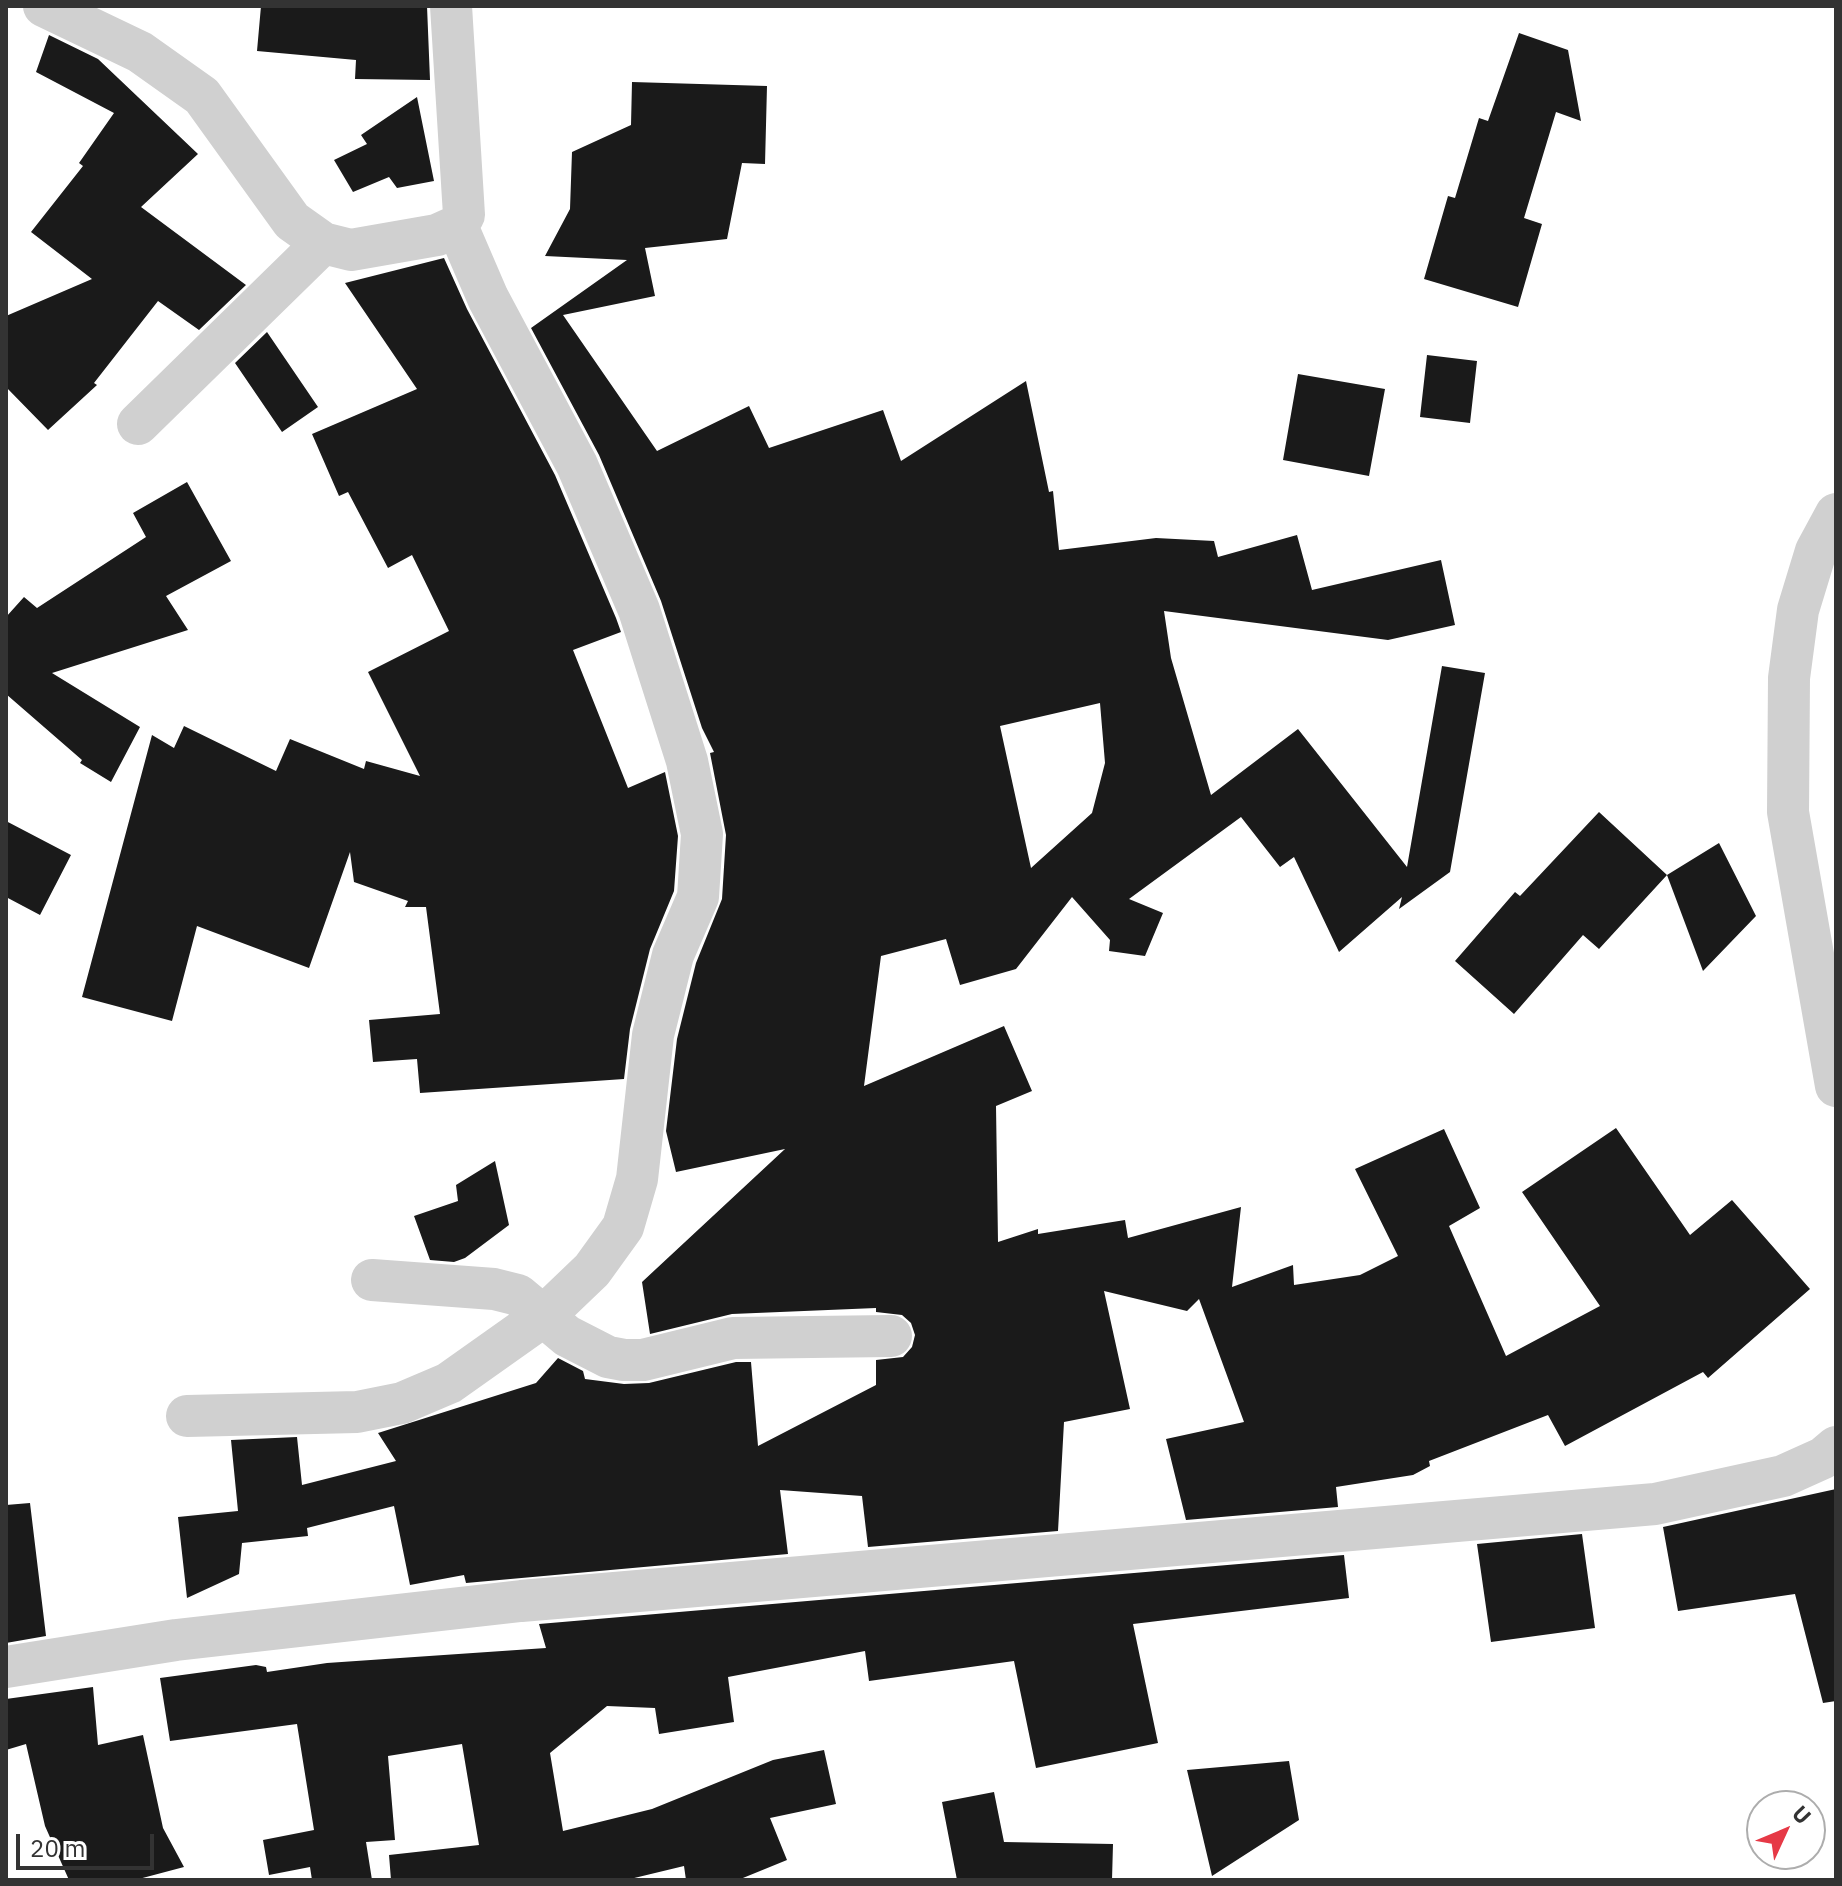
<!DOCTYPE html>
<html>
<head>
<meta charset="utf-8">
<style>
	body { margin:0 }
	#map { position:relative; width:1842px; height:1886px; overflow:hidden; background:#fff; font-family:"IBM Plex Sans",sans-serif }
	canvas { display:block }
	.frame { position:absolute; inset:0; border:8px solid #333; pointer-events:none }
	.north { position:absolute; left:1746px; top:1790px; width:80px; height:80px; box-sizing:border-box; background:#fff; border:2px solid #adadad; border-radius:50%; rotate:46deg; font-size:22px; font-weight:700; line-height:32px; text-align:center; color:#333 }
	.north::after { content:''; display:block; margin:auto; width:28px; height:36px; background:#e63946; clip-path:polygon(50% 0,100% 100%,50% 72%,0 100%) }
	.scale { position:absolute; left:16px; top:1834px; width:138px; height:36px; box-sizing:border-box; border:4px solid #333; border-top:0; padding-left:10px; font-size:24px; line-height:28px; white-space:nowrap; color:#333; -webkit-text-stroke:6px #fff; paint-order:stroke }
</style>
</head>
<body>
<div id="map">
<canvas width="1842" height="1886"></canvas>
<div class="frame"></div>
<div class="north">U</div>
<div class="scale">20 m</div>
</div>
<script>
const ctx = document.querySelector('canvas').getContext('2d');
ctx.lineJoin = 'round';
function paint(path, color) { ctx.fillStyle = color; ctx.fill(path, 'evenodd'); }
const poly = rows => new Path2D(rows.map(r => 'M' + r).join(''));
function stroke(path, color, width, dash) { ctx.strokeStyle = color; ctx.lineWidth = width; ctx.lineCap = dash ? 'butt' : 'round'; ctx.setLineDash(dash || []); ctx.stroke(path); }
paint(poly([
	[261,6,427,6,430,80,355,79,356,60,257,51],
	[1519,33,1568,50,1581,121,1556,112,1524,218,1542,224,1518,307,1424,279,1448,196,1455,198,1479,118,1488,121],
	[49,35,98,59,198,154,141,207,246,285,199,330,158,301,94,383,97,385,48,430,6,387,6,316,92,279,31,232,83,166,79,163,114,113,36,72],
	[632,82,767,86,765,164,742,163,727,239,645,248,655,296,563,315,657,451,749,406,769,448,883,410,901,461,1026,381,1049,492,1053,491,1059,550,1156,538,1214,541,1218,557,1297,535,1312,590,1441,560,1455,625,1388,640,1164,611,1171,658,1211,795,1298,729,1407,867,1442,666,1485,673,1450,872,1399,909,1402,897,1339,952,1294,857,1280,867,1241,817,1129,899,1163,913,1145,956,1109,951,1110,940,1072,897,1016,969,960,985,946,939,881,956,864,1086,1004,1026,1032,1091,996,1106,998,1242,1038,1229,1038,1234,1125,1220,1128,1238,1241,1207,1232,1287,1293,1265,1294,1285,1360,1275,1398,1256,1355,1169,1444,1129,1480,1208,1449,1226,1506,1356,1600,1306,1522,1192,1616,1128,1690,1235,1732,1200,1810,1289,1708,1378,1703,1372,1565,1446,1548,1415,1429,1461,1430,1466,1413,1475,1336,1487,1338,1507,1186,1520,1166,1439,1244,1422,1199,1299,1187,1311,1104,1291,1130,1409,1064,1422,1058,1531,868,1547,862,1496,780,1490,788,1554,466,1583,464,1575,410,1585,394,1506,307,1528,308,1536,242,1543,239,1574,187,1598,178,1517,238,1511,231,1440,297,1437,302,1485,396,1461,378,1433,536,1383,558,1358,583,1371,585,1379,624,1384,649,1383,736,1362,751,1362,758,1446,876,1385,876,1360,903,1357,912,1347,915,1335,911,1323,902,1315,876,1312,876,1308,732,1314,650,1334,642,1282,785,1149,676,1172,666,1131,677,1039,696,963,722,899,726,835,710,753,714,752,702,728,661,601,599,455,531,328,627,260,545,256,570,209,572,152,631,125],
	[1100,703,1105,763,1092,813,1031,868,1000,726],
	[417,97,434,181,397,188,389,177,353,192,334,160,367,144,361,135],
	[444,258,467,309,555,475,616,618,621,632,573,650,628,788,665,772,678,836,674,891,650,949,630,1029,624,1079,420,1093,417,1059,373,1062,369,1020,440,1014,426,907,405,907,408,901,354,882,350,852,309,968,197,926,172,1021,82,997,152,735,174,748,184,726,276,771,290,739,364,769,366,761,420,776,368,672,449,631,412,555,388,568,348,492,339,496,312,434,417,389,345,283],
	[267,332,318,407,282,432,235,363],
	[1427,355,1477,361,1470,423,1420,417],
	[1298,374,1385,389,1369,476,1283,460],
	[187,482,231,561,166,596,188,630,52,673,140,727,111,782,80,763,82,760,6,694,6,617,24,597,37,608,146,537,133,513],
	[1599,812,1667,875,1599,949,1583,935,1514,1014,1455,961,1515,892,1520,896],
	[6,821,71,855,40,915,6,897],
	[1719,843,1756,916,1703,971,1667,875],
	[495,1161,509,1225,465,1258,454,1262,430,1260,414,1216,458,1201,456,1185],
	[1836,1489,1836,1701,1823,1703,1795,1594,1678,1611,1663,1527],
	[30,1503,46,1636,6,1643,6,1505],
	[1582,1534,1595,1628,1491,1642,1477,1544],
	[1344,1555,1349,1598,1133,1624,1158,1743,1036,1768,1014,1661,869,1681,865,1651,728,1677,734,1722,659,1734,655,1708,607,1706,550,1753,563,1831,652,1809,773,1760,824,1750,836,1804,770,1818,787,1860,738,1880,686,1880,684,1866,626,1880,391,1880,389,1855,479,1845,462,1744,388,1756,395,1840,366,1842,372,1880,312,1880,310,1867,269,1875,263,1840,314,1830,297,1724,170,1741,160,1678,256,1665,266,1667,267,1672,327,1663,546,1648,539,1624],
	[93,1687,98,1745,143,1735,163,1828,184,1867,135,1880,69,1880,45,1826,26,1744,6,1750,6,1699],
	[1289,1761,1299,1820,1212,1876,1187,1770],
	[994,1792,1004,1842,1113,1844,1112,1880,957,1880,942,1802]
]), '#1a1a1a');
stroke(poly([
	[44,6,140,52,202,96,292,221,323,243,351,250,437,235,457,226,464,215,451,6],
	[138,424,323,243],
	[1836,514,1816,551,1798,610,1789,678,1788,812,1836,1086],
	[372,1280,494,1289,518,1295,567,1336,608,1357,624,1360,643,1360,733,1338,891,1336],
	[187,1416,357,1412,402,1403,449,1383,545,1315,592,1270,623,1227,637,1179,653,1035,673,955,698,897,702,834,687,761,639,610,577,465,488,298,457,226],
	[6,1667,176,1640,521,1601,1655,1504,1783,1476,1823,1458,1836,1447]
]), '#d0d0d0', 42);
</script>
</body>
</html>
